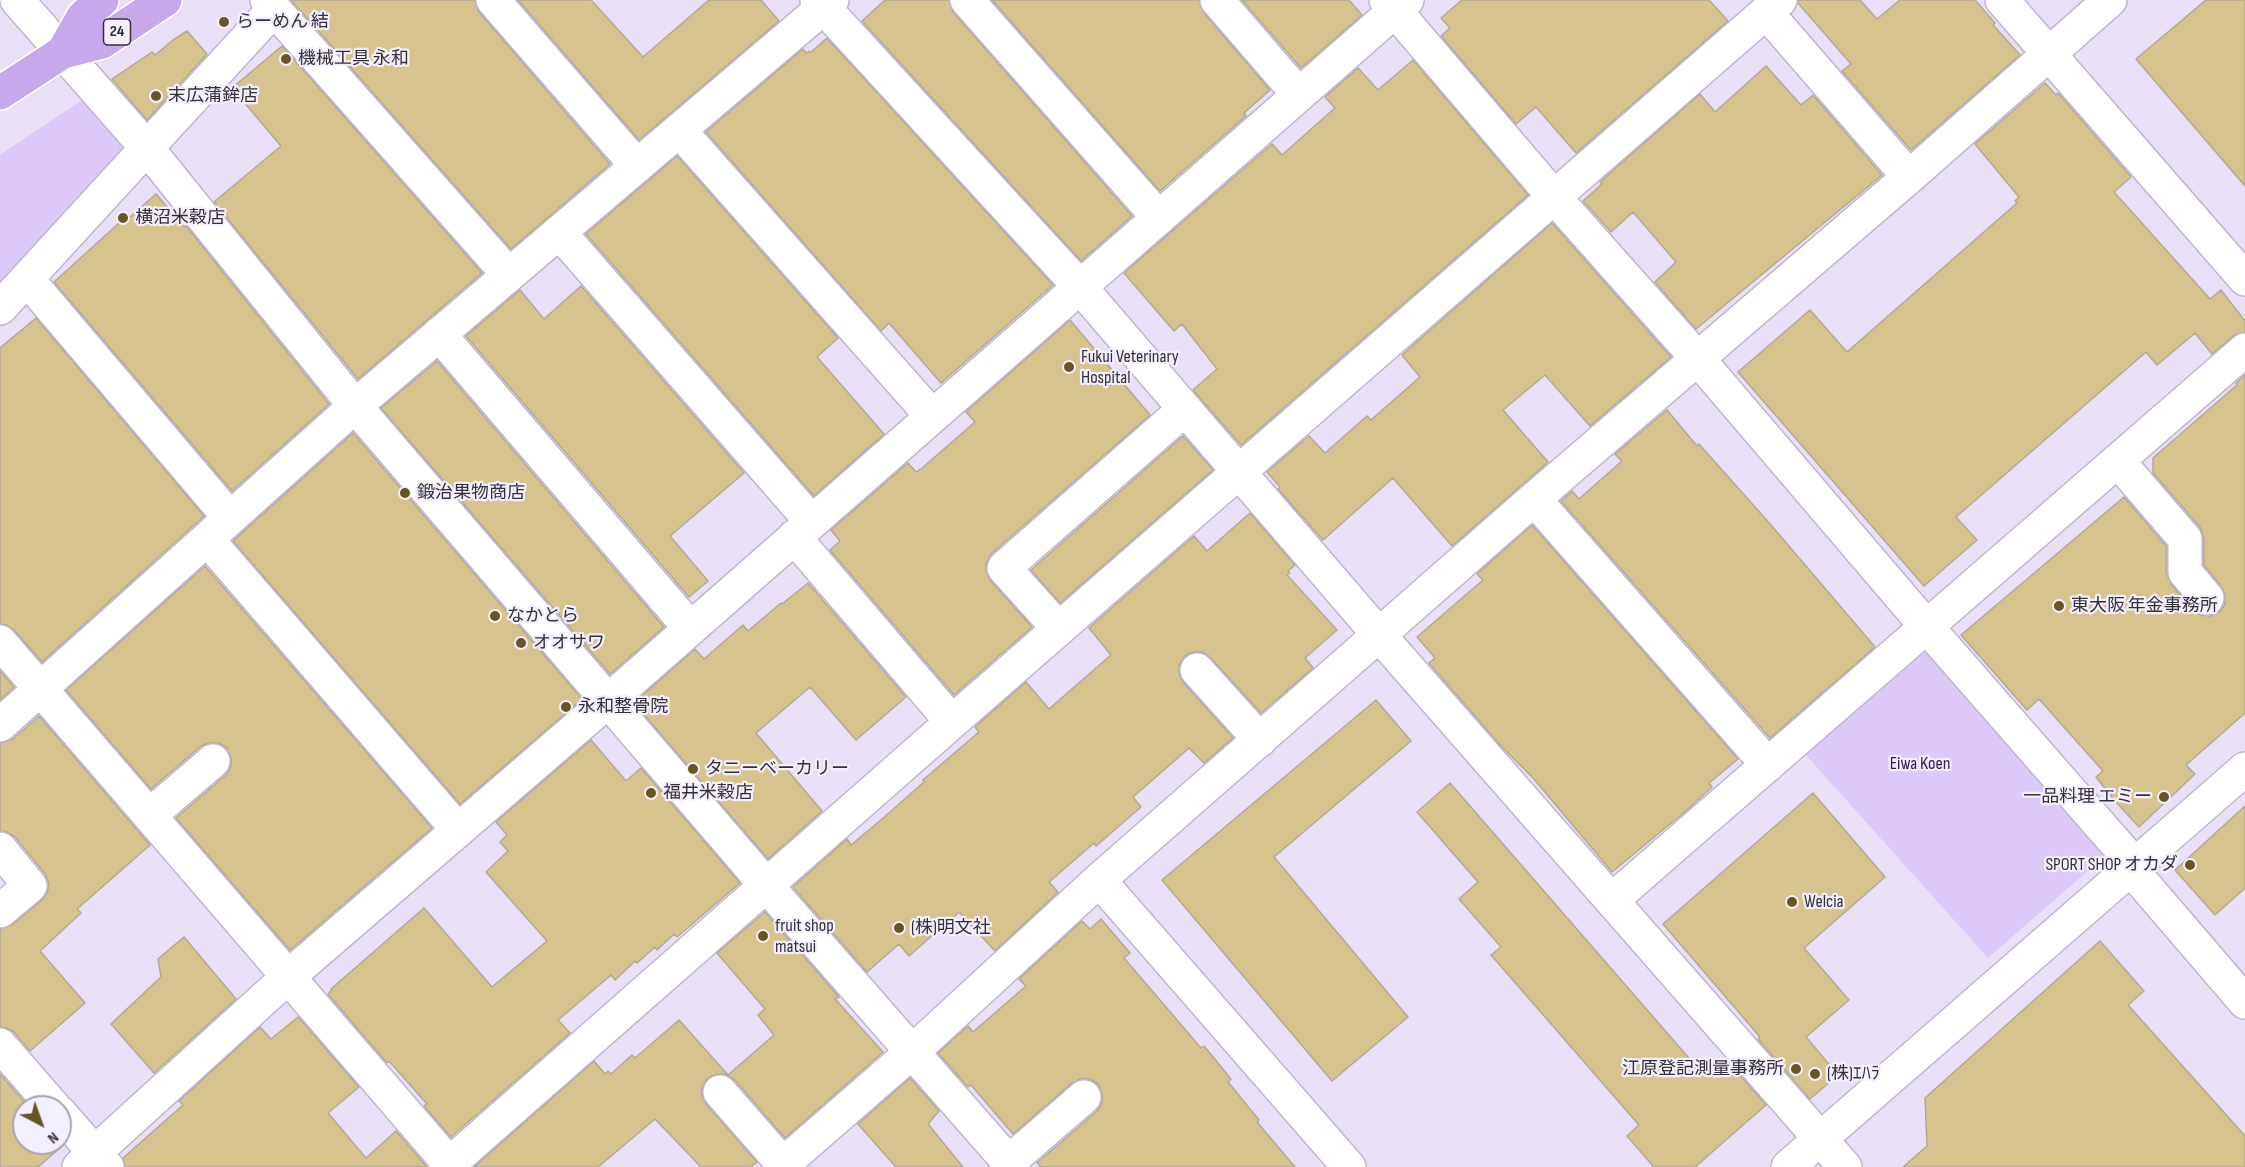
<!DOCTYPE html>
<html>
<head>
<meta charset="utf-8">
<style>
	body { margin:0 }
	#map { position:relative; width:2245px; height:1167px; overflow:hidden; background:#e9e0f7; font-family:"Sofia Sans Condensed",sans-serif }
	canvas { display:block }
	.north { position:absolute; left:12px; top:1095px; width:60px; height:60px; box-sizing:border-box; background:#f4effd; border:2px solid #a7a3af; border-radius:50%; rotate:139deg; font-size:16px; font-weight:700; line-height:24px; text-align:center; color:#343039 }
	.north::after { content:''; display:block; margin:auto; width:21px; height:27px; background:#675623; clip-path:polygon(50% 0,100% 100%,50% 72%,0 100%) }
</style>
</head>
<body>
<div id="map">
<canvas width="2245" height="1167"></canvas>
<div class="north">N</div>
</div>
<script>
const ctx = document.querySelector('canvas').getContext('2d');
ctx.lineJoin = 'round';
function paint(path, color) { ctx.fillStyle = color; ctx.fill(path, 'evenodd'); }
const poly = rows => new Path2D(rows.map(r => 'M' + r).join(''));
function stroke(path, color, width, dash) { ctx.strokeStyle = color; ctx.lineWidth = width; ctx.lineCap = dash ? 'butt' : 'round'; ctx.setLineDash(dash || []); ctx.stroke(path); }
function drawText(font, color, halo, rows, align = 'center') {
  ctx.font = font + ' "Sofia Sans Condensed","Noto Sans JP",sans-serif'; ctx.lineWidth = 4.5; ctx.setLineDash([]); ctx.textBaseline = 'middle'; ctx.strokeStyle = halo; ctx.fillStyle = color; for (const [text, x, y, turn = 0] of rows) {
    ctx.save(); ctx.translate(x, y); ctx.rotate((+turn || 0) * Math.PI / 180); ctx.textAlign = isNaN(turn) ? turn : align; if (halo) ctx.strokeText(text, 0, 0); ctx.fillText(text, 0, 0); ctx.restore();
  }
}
paint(poly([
	[88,96,125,139,124,150,0,283,0,155],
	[1926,649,2106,855,1988,958,1805,754]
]), '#dcc8f9');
const building = poly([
	[291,0,475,0,479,12,610,164,511,249,291,0],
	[518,0,591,0,643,57,709,0,761,0,779,21,639,140,518,0],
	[885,0,949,0,953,12,1132,216,1081,261,862,21,885,0],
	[992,0,1199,0,1203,12,1270,90,1244,113,1246,116,1160,191,992,0],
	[1242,0,1349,0,1362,15,1301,68,1242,0],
	[1462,0,1709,0,1728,21,1576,153,1536,107,1516,124,1441,36,1450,28,1441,18,1462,0],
	[1798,0,1860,0,1877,19,1900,0,1975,0,1995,23,1993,25,2020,55,1911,150,1842,71,1851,64,1798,3,1798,0],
	[2206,0,2245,0,2245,186,2136,59,2206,0],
	[187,31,207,54,147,120,112,79,152,52,155,55,173,40,187,31],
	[827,38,1053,285,941,383,889,323,881,331,706,132,803,49,806,53,809,51,810,53,827,38],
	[282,46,482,273,358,379,214,202,281,146,232,88,282,46],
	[1413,60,1528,195,1241,445,1193,390,1217,369,1182,324,1174,331,1124,273,1272,144,1282,155,1335,108,1325,97,1358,68,1378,90,1413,60],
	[1766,66,1801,105,1813,95,1882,175,1696,329,1655,282,1676,262,1633,212,1611,232,1583,201,1602,184,1600,182,1700,94,1715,112,1766,66],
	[2045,83,2056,95,2058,93,2131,177,2114,192,2210,299,2221,290,2245,321,2245,332,2233,336,2212,354,2195,333,2157,365,2146,352,1956,517,1977,540,1924,586,1738,372,1810,310,1847,352,2017,203,2015,201,2019,197,1975,144,2045,83],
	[677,156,838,338,817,357,884,434,814,496,586,234,677,156],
	[156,194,184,227,186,226,329,404,232,491,54,282,128,215,130,217,156,194],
	[1552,223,1671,357,1590,426,1545,375,1503,410,1548,462,1452,546,1393,478,1323,540,1278,489,1280,487,1267,472,1309,436,1325,453,1367,416,1371,420,1420,377,1402,355,1552,223],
	[581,286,744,473,670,536,708,581,689,597,466,336,520,290,544,319,581,286],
	[36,318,204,516,42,662,14,630,7,625,0,624,0,348,36,318],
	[1070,320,1150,415,991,554,986,563,986,571,990,580,1032,627,954,695,830,550,840,541,831,530,908,463,916,472,921,469,975,422,966,412,1070,320],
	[437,361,664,627,610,674,381,408,437,361],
	[2245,375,2245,713,2186,765,2195,774,2139,827,2115,801,2096,777,2103,771,2039,699,2027,710,1961,635,2124,497,2166,546,2166,572,2171,584,2193,610,2200,615,2210,616,2220,612,2225,604,2225,594,2221,586,2204,565,2204,539,2200,527,2153,473,2153,458,2237,385,2236,383,2245,375],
	[1667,410,1697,446,1699,444,1771,525,1875,647,1770,738,1561,501,1572,491,1579,499,1622,461,1615,454,1667,410],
	[353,433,582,699,460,804,233,541,353,433],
	[1183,436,1213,470,1060,603,1031,570,1183,436],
	[1250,513,1295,565,1288,571,1290,573,1287,575,1337,630,1305,658,1313,668,1261,713,1210,657,1202,652,1193,652,1185,656,1179,665,1179,674,1183,682,1233,738,1204,763,1189,748,1133,797,1141,807,1096,846,1094,843,1049,882,1058,892,995,951,959,912,909,956,899,944,867,972,793,887,847,839,851,845,882,819,924,782,923,780,979,732,975,727,1026,682,1049,709,1111,655,1089,628,1194,536,1207,551,1250,513],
	[1532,525,1738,759,1709,783,1712,787,1687,810,1612,872,1534,779,1502,747,1429,663,1435,658,1417,637,1483,580,1477,574,1532,525],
	[205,566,432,828,290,950,176,818,226,775,231,767,231,758,227,748,219,743,209,743,201,746,151,789,66,690,205,566],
	[808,583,906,697,856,740,810,687,756,733,822,811,768,859,634,703,695,649,704,659,743,625,748,631,781,603,782,604,808,583],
	[0,671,14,687,0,700,0,671],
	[1376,700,1411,741,1274,857,1408,1017,1332,1081,1162,880,1376,700],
	[39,716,150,845,77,909,81,913,40,951,85,1003,30,1051,14,1032,7,1028,0,1027,0,929,12,925,42,900,47,893,49,884,45,874,15,837,7,832,0,831,0,743,13,739,39,716],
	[591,740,626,781,641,768,740,883,677,937,674,934,657,950,655,947,637,963,635,961,615,980,611,975,558,1020,570,1033,451,1137,424,1106,427,1104,389,1061,387,1063,328,994,332,990,331,989,424,908,492,987,547,941,486,872,508,851,500,842,507,835,496,822,591,740],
	[1450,783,1701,1072,1708,1066,1716,1075,1730,1064,1766,1105,1695,1167,1654,1167,1627,1136,1639,1125,1491,955,1501,947,1459,899,1478,882,1417,812,1450,783],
	[1813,793,1885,877,1804,948,1849,1000,1806,1037,1838,1075,1810,1099,1758,1039,1760,1037,1663,924,1813,793],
	[2245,806,2245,888,2215,915,2175,870,2245,806],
	[765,912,839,997,835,999,883,1052,785,1138,734,1079,725,1074,717,1074,708,1078,702,1087,702,1096,706,1104,757,1162,751,1167,701,1167,655,1119,598,1167,474,1167,594,1061,605,1074,608,1071,611,1074,632,1055,635,1058,679,1020,728,1075,774,1035,758,1015,765,1009,717,953,765,912],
	[1101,919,1130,953,1124,958,1201,1048,1204,1046,1231,1079,1228,1082,1259,1120,1257,1122,1295,1167,1041,1167,1037,1163,1097,1111,1102,1103,1102,1094,1098,1084,1090,1079,1080,1079,1072,1083,1013,1134,971,1085,968,1087,938,1053,968,1026,973,1032,1026,986,1019,979,1082,921,1090,929,1101,919],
	[184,937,236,999,154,1073,111,1024,161,977,158,959,184,937],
	[2100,941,2144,991,2128,1005,2245,1136,2245,1167,1903,1167,1927,1146,1925,1098,2100,941],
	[298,1017,359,1087,328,1113,366,1158,396,1131,427,1167,125,1167,123,1158,183,1105,179,1101,260,1027,271,1039,298,1017],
	[0,1074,29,1107,24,1107,24,1143,60,1142,63,1145,38,1167,0,1167,0,1074],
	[910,1078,939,1111,928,1124,963,1167,896,1167,858,1124,910,1078]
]);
paint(building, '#d7c38e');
stroke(building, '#b1a992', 1.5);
const minor = poly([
	[17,0,147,148,355,406,766,885,1013,1167],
	[493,0,637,166],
	[817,0,1080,287,1380,636,1845,1167],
	[967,0,1159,218],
	[1217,0,1298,94],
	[1386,0,1554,197,1698,359,1926,626,2135,865],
	[2002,0,2245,279],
	[274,9,509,275],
	[1766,12,1909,177],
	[679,130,932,416],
	[559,232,811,521],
	[27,279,230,518],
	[0,308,274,9,267,0],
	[439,334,690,628],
	[2118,461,2185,539,2185,572,2207,598],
	[1534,499,1768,765],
	[794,537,952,722],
	[207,539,458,830],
	[1059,629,1004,568,1185,409],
	[0,642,452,1167],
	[1197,670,1260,740],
	[0,725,355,406,832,0],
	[150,815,213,761],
	[0,849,30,886,0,911],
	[2130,868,2245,1002],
	[1099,880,1349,1167],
	[1612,900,2245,350],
	[0,1045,54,1107],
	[720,1092,783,1164],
	[60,1113,107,1167],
	[1009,1162,1084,1097],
	[79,1167,289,976,608,701,1407,0],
	[446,1167,952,722,1780,0],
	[780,1167,912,1052,1099,880,1534,499,1909,177,2110,0],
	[1788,1167,2245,769]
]);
const major = poly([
	[63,52,83,17,102,0],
	[0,93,63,52,102,42,165,0]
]);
stroke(minor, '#bfb6cd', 36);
stroke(major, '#fff', 36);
stroke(minor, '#fff', 33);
stroke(major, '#c7a8ec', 33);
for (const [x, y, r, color] of [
	[224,22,6,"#675623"],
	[286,59,6,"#675623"],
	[156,96,6,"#675623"],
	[123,218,6,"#675623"],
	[1069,367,6,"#675623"],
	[405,493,6,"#675623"],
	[2059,606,6,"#675623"],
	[495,616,6,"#675623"],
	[521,643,6,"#675623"],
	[566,707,6,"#675623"],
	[693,769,6,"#675623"],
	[651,793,6,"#675623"],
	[2164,797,6,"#675623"],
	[2190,865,6,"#675623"],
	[1792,902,6,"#675623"],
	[899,928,6,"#675623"],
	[763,936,6,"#675623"],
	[1796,1069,6,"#675623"],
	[1815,1074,6,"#675623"]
]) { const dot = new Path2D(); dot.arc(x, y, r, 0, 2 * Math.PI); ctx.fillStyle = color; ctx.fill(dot); stroke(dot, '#f4effd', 2); }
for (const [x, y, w] of [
	[117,32,27]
]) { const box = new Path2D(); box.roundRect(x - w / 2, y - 13, w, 26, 4.5); ctx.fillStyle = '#f4effd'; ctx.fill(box); stroke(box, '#343039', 1.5); }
drawText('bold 16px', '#343039', null, [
	["24",117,32]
]);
drawText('18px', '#343039', '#f4effd', [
	["らーめん 結",236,22],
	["機械工具 永和",298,59],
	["末広蒲鉾店",168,96],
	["横沼米穀店",135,218],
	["Fukui Veterinary",1081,357],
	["Hospital",1081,378],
	["鍛治果物商店",417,493],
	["東大阪 年金事務所",2071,606],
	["なかとら",507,616],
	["オオサワ",533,643],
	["永和整骨院",578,707],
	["タニーベーカリー",705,769],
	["福井米穀店",663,793],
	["一品料理 エミー",2152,797,"right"],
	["SPORT SHOP オカダ",2178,865,"right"],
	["Welcia",1804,902],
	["fruit shop",775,926],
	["matsui",775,947],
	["(株)明文社",911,928],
	["江原登記測量事務所",1784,1069,"right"],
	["(株)ｴﾊﾗ",1827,1074]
], 'left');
drawText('18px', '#351853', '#f4effd', [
	["Eiwa Koen",1920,764]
]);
</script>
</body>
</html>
